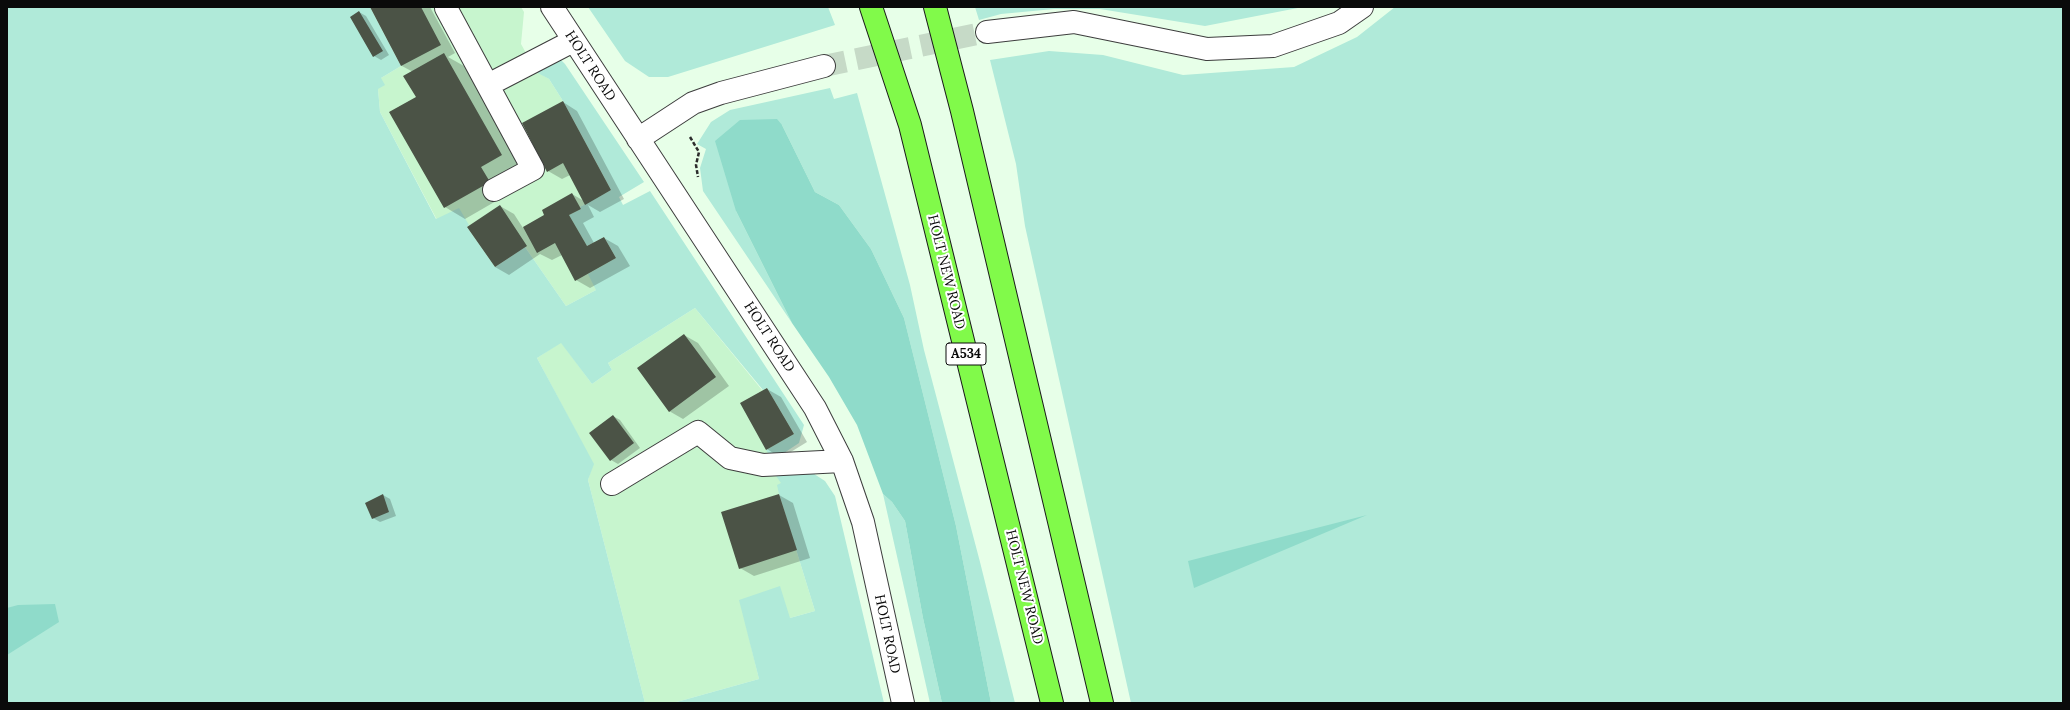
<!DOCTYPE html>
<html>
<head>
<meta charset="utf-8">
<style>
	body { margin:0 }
	#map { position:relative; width:2070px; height:710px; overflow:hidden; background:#e7ffe8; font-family:Lora,serif }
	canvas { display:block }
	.frame { position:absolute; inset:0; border:8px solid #0a0a0a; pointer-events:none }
</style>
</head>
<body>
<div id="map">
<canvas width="2070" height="710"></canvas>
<div class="frame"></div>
</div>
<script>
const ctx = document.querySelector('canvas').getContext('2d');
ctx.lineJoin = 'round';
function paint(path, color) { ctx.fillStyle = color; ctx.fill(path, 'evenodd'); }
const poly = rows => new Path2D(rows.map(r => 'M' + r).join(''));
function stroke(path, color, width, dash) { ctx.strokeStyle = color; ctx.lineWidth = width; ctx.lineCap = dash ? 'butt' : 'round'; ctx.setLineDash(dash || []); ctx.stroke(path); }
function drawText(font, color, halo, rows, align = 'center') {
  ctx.font = font + ' Lora,serif'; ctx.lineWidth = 4; ctx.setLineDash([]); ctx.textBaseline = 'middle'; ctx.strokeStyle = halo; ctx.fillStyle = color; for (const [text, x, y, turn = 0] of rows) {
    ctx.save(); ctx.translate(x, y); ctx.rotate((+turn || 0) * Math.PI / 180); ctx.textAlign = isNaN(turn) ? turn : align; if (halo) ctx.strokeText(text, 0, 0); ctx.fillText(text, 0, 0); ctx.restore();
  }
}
paint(poly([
	[370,7,521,7,524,12,521,44,536,71,549,79,563,101,611,190,580,207,587,246,604,237,616,258,596,290,566,306,525,247,495,267,467,227,469,225,437,220,380,112,378,89,381,78,401,66],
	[695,308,762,390,767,388,794,434,768,453,784,453,792,470,781,484,779,494,815,611,790,618,740,600,759,679,673,703,645,703,588,480,593,464,537,358,561,342,592,384,612,370,608,363]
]), '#c7f5ce');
paint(poly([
	[7,7,370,7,401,66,381,78,385,85,378,89,380,112,436,219,459,208,469,225,467,227,495,267,525,247,566,306,596,290,588,274,616,258,604,237,587,246,569,215,581,209,580,207,611,190,563,101,549,79,536,72,550,62,561,60,565,64,644,182,619,197,623,205,650,191,804,425,799,443,784,453,768,453,766,450,794,434,767,388,763,390,695,308,608,363,612,370,592,384,561,343,537,358,594,464,588,480,645,703,7,703],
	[588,7,828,7,835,25,668,77,649,77,625,61],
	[975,7,1303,7,1205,26,1100,9,1054,9,1001,14,979,20],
	[1395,7,2063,7,2063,703,1131,703,1025,226,1016,164,990,60,1049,51,1103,55,1183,75,1294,67,1357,37],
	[830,88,834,99,857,93,910,285,924,350,980,562,1015,703,991,703,956,526,904,318,871,249,839,205,815,192,782,125,736,211,792,323,703,191,700,168,706,149,697,144,711,122,730,110],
	[811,472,825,481,835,496,884,703,673,703,759,679,739,600,780,586,790,618,815,611,779,494,777,485,781,483,774,473],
	[883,494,892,502,905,521,923,618,942,703,930,703]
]), '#b0ead9');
paint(poly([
	[777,119,782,125,815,192,839,205,871,249,904,318,956,526,991,703,942,703,923,618,905,521,892,502,883,494,857,425,829,377,792,323,736,211,715,141,740,120],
	[1367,515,1194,588,1188,561],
	[55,604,59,622,7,655,7,608,18,605]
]), '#8fdbca');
paint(poly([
	[371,7,430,7,455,53,448,57,464,66,522,167,510,193,465,219,445,207,417,97,413,72,402,66],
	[359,12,366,16,389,55,381,60,374,56],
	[563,102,577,111,624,199,600,212,588,205,594,217,583,223,594,243,604,238,618,246,630,266,590,288,576,280,562,255,552,260,540,254,509,275,495,267,500,206,514,214,523,228,546,216,572,194,584,201,570,175,562,179,548,171],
	[684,335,698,343,729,386,683,419,669,411],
	[767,389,781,397,807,442,781,458,767,449,741,404],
	[613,416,620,420,640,448,618,464,611,460],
	[383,495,390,499,396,516,380,522,373,518],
	[779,495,793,503,810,558,754,576,740,568]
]), '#0003');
paint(poly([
	[370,7,421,7,441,45,401,66],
	[359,11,383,51,373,57,350,17],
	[444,53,502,155,481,167,490,182,444,208,389,112,416,97,403,76],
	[563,101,611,190,585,205,563,163,547,172,522,123],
	[572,193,581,209,569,215,587,246,604,237,616,258,575,281,555,243,537,253,523,227,544,215,542,210],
	[500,205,527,246,495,267,467,227],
	[684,334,716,377,669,412,637,368],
	[767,388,794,434,766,450,740,403],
	[613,415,634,443,610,461,589,433],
	[383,494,389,512,372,519,365,503],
	[779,494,797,550,739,569,721,512]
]), '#4b5346');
stroke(poly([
	[824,66,987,32]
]), '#c6dac7', 22, [22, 11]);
const minor = poly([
	[552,7,815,408,842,461,863,522,903,703],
	[446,8,533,169,494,190],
	[987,32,1074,22,1207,49,1273,46,1339,23,1362,7],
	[488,85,573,41],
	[638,139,693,103,721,93,824,66],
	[612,484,698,432,730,458,763,465,842,461]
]);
const highway = poly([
	[871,7,910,125,1052,703],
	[935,7,962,111,1102,703]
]);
stroke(minor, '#3d3d3d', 24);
stroke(highway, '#1b1b1b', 24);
stroke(poly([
	[690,137,699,152,696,165,698,177]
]), '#2c2c2c', 2.5, [4, 2]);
stroke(minor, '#fff', 22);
stroke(highway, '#81fa4a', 22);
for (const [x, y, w] of [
	[966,354,40]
]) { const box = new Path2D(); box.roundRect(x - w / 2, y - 11, w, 22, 3); ctx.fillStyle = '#fff'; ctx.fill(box); stroke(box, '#0a0a0a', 1); }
drawText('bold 13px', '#0a0a0a', null, [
	["A534",966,354]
]);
drawText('14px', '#0a0a0a', '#fff', [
	["HOLT ROAD",590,66,57],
	["HOLT NEW ROAD",946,272,76],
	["HOLT ROAD",769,337,57],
	["HOLT NEW ROAD",1024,587,76],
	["HOLT ROAD",887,634,78]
]);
</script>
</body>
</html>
